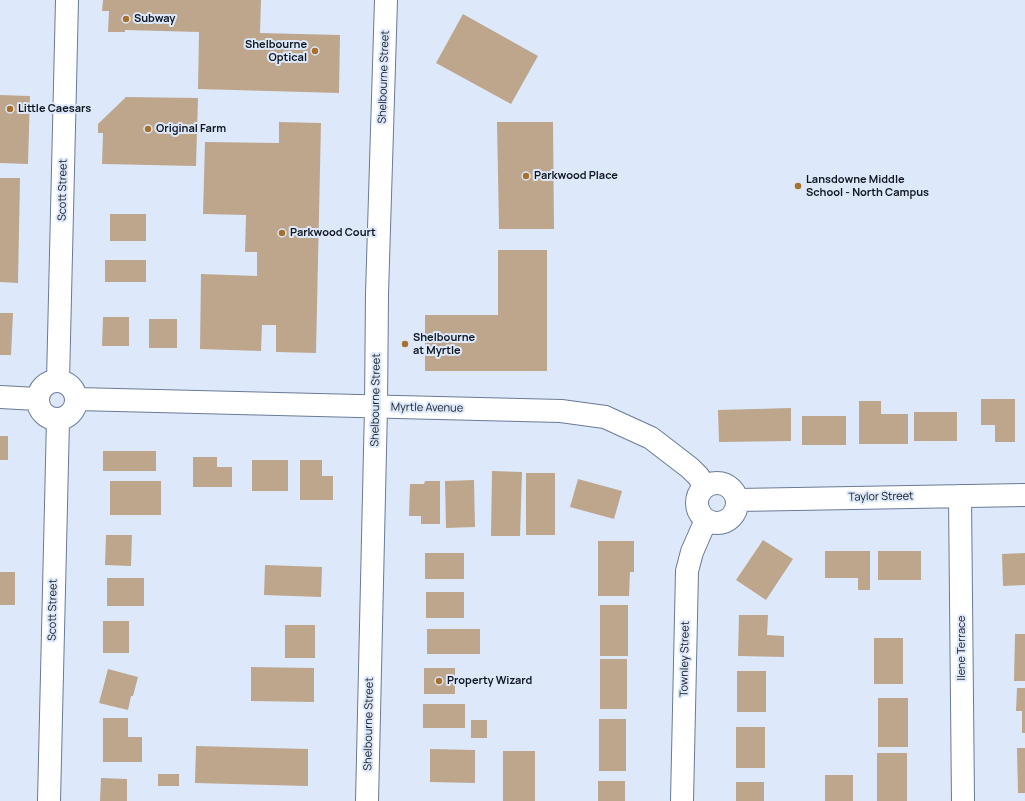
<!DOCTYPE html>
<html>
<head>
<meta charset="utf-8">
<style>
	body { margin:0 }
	canvas { display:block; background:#dde9fa }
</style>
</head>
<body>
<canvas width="1025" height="801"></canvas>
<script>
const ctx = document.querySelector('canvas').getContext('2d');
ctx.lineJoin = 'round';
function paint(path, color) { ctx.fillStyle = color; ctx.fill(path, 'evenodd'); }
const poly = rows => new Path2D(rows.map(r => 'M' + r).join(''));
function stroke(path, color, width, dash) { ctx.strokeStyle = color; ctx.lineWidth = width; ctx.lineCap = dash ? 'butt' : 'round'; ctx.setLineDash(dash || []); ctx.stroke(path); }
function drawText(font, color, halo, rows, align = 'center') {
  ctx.font = font + ' Manrope,sans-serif'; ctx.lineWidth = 4; ctx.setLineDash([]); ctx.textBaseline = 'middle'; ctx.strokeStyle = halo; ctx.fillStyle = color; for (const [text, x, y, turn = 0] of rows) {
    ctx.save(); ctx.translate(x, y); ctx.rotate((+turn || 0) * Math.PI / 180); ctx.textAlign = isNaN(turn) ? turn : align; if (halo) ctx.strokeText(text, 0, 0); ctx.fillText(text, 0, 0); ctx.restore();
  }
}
paint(poly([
	[103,0,261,0,260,33,340,35,339,93,198,89,199,32,125,30,125,32,108,32,109,11,102,11],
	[463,14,538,56,511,104,436,63],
	[0,95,30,96,28,164,0,163],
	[126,97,198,98,196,166,102,164,103,133,98,133,98,124],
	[279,122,321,123,316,353,276,352,276,325,262,325,261,351,200,349,201,274,257,276,257,252,245,252,246,215,203,214,205,142,279,143],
	[497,122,553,122,554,229,499,229],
	[0,178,20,178,18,283,0,282],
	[110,214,146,214,146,241,110,241],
	[498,250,547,250,547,371,425,371,425,315,498,315],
	[105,260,146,260,146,282,105,282],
	[0,313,13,313,11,355,0,355],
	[103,317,129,317,129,346,102,346],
	[149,319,177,319,177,348,149,348],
	[981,399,1015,399,1015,442,995,442,995,425,981,425],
	[859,401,881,401,881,414,908,414,908,444,859,444],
	[791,408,791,441,719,442,718,410],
	[914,412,957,412,957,441,914,441],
	[802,416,846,416,846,445,802,445],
	[0,436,8,436,8,460,0,460],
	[103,451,156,451,156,471,103,471],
	[193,457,217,457,217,467,232,467,232,487,193,487],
	[252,460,288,460,288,491,252,491],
	[300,460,322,460,322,476,333,476,333,500,300,500],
	[492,471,522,472,520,536,491,536],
	[526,473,555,473,555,535,526,535],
	[578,479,622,491,614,519,570,507],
	[474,480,475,527,446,528,445,481],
	[110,481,161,481,161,515,110,515],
	[425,481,440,481,440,524,421,524,421,516,409,516,410,484,424,484],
	[106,535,132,535,131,566,105,565],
	[763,540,793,559,766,600,736,580],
	[598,541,634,541,634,572,630,572,629,596,598,596],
	[825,551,870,551,870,590,858,590,858,578,825,578],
	[878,551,921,551,921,580,878,580],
	[425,553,464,553,464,579,425,579],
	[1025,553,1025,585,1003,586,1002,554],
	[265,565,322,567,321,597,264,595],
	[0,572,15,572,15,605,0,605],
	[107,578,144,578,144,606,107,606],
	[426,592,464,592,464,618,426,618],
	[600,605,628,605,628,656,600,656],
	[739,615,768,615,767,635,784,636,784,657,738,656],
	[103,621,129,621,129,653,103,653],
	[285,625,315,625,315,658,285,658],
	[427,629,480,629,480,654,427,654],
	[1015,634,1025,634,1025,681,1014,681],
	[874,638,903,638,903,684,874,684],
	[600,659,627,659,627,709,600,709],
	[251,667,314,668,314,702,251,701],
	[424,668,455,668,455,694,424,694],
	[108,669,138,677,133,696,131,696,128,710,99,703],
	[737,671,766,671,766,712,737,712],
	[1017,688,1025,688,1025,733,1022,733,1022,711,1016,711],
	[878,698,908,698,908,747,878,747],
	[423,704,465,704,465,728,423,728],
	[103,718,128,718,128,737,142,737,142,762,103,762],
	[599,719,626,719,626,771,599,771],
	[471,720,487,720,487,738,471,738],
	[736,727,765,727,765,768,736,768],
	[196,746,308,749,308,786,195,783],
	[1017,748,1025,748,1025,793,1018,793],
	[430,749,475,750,475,783,430,782],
	[503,751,535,751,535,801,503,801],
	[877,753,907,753,907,801,877,801],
	[158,774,179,774,179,786,158,786],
	[825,775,853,775,853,801,825,801],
	[101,778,127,779,127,801,100,801],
	[598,781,625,781,625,801,598,801],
	[736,782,764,782,764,801,736,801]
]), '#bea68d');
const street = poly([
	'38 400a19 19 0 1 1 38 0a19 19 0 1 1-38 0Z',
	[58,381,67,0],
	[0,397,37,399],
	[77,399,398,407,561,411,605,417,651,438,690,468,698,476,705,486],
	'697 503a20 20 0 1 1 40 0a20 20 0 1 1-40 0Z',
	[960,496,963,801],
	[738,500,1025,495],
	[49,801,58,420],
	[682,801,687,571,692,552,706,520]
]);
const secondary = poly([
	[367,801,376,407,377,294,386,0]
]);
stroke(street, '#697b95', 24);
stroke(secondary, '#697b95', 24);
stroke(street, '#fff', 22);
stroke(secondary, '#fff', 22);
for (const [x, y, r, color] of [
	[126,19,4,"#a7702c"],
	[315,51,4,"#a7702c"],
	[10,109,4,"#a7702c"],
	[148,129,4,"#a7702c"],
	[526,176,4,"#a7702c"],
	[798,186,4,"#a7702c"],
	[282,233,4,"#a7702c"],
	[405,344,4,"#a7702c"],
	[439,681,4,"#a7702c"]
]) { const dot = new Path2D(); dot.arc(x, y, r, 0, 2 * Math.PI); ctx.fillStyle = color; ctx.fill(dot); stroke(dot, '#dde9fa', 1.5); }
drawText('bold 11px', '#101721', '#dde9fa', [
	["Subway",134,19],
	["Shelbourne",307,45,"right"],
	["Optical",307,58,"right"],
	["Little Caesars",18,109],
	["Original Farm",156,129],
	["Parkwood Place",534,176],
	["Lansdowne Middle",806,180],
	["School - North Campus",806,193],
	["Parkwood Court",290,233],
	["Shelbourne",413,338],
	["at Myrtle",413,351],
	["Property Wizard",447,681]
], 'left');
drawText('11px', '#101721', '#dde9fa', [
	["Shelbourne Street",384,77,-88],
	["Scott Street",63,190,-89],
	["Shelbourne Street",376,400,-89],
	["Myrtle Avenue",427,408,1],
	["Taylor Street",881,497,-1],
	["Scott Street",53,610,-89],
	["Ilene Terrace",962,648,-90],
	["Townley Street",685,659,-89],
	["Shelbourne Street",369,724,-89]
]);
</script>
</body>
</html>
